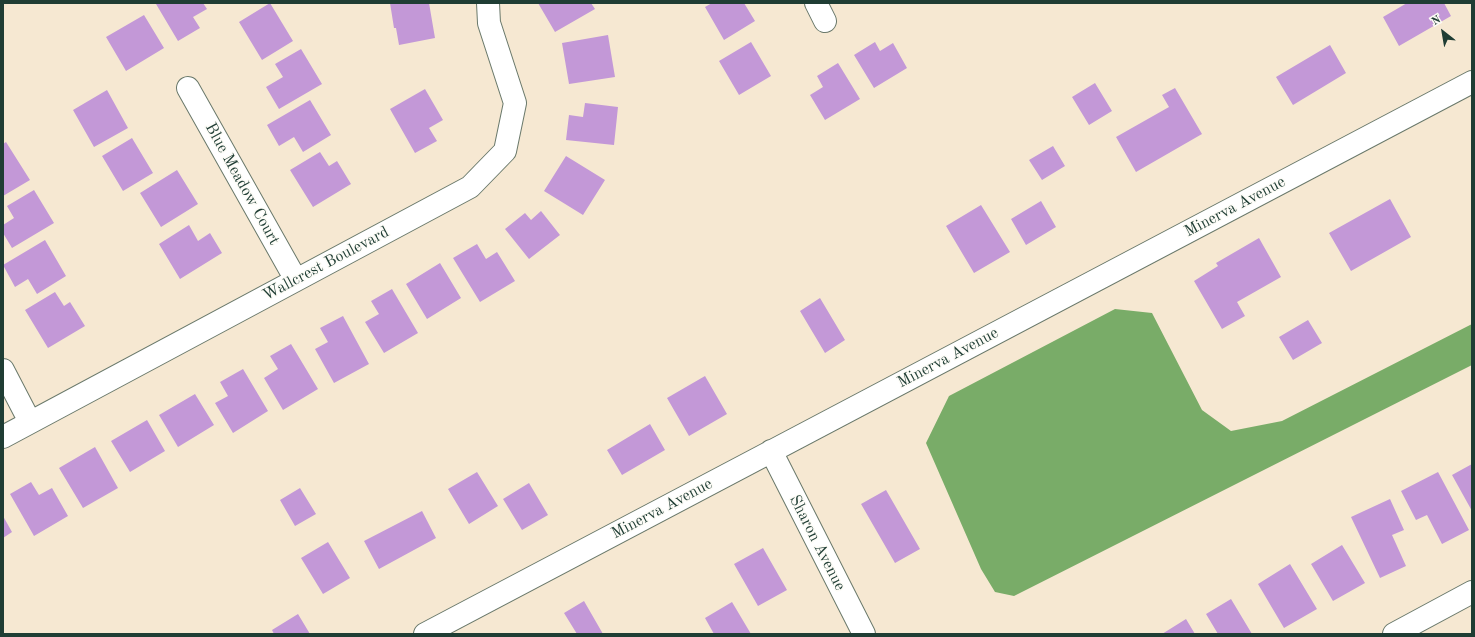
<!DOCTYPE html>
<html>
<head>
<meta charset="utf-8">
<style>
	body { margin:0 }
	#map { position:relative; width:1475px; height:637px; overflow:hidden; background:#f6e8d2; font-family:"Old Standard TT",serif }
	canvas { display:block }
	.frame { position:absolute; inset:0; border:4px solid #1f3d34; pointer-events:none }
	.north { position:absolute; left:1423px; top:12px; width:40px; height:40px; -webkit-text-stroke:3px #fdfcf7; paint-order:stroke; rotate:329deg; font-size:11px; font-weight:700; line-height:16px; text-align:center; color:#1f3d34 }
	.north::after { content:''; display:block; margin:auto; width:14px; height:18px; background:#1f3d34; clip-path:polygon(50% 0,100% 100%,50% 72%,0 100%) }
</style>
</head>
<body>
<div id="map">
<canvas width="1475" height="637"></canvas>
<div class="frame"></div>
<div class="north">N</div>
</div>
<script>
const ctx = document.querySelector('canvas').getContext('2d');
ctx.lineJoin = 'round';
function paint(path, color) { ctx.fillStyle = color; ctx.fill(path, 'evenodd'); }
const poly = rows => new Path2D(rows.map(r => 'M' + r).join(''));
function stroke(path, color, width, dash) { ctx.strokeStyle = color; ctx.lineWidth = width; ctx.lineCap = dash ? 'butt' : 'round'; ctx.setLineDash(dash || []); ctx.stroke(path); }
function drawText(font, color, halo, rows, align = 'center') {
  ctx.font = font + ' "Old Standard TT",serif'; ctx.lineWidth = 3; ctx.setLineDash([]); ctx.textBaseline = 'middle'; ctx.strokeStyle = halo; ctx.fillStyle = color; for (const [text, x, y, turn = 0] of rows) {
    ctx.save(); ctx.translate(x, y); ctx.rotate((+turn || 0) * Math.PI / 180); ctx.textAlign = isNaN(turn) ? turn : align; if (halo) ctx.strokeText(text, 0, 0); ctx.fillText(text, 0, 0); ctx.restore();
  }
}
paint(poly([
	[1115,309,1152,313,1202,410,1231,431,1282,421,1472,324,1472,365,1014,596,995,592,981,569,926,443,949,396]
]), '#79ac68');
paint(poly([
	[158,3,203,3,207,9,193,17,200,28,178,41,156,4],
	[270,3,293,41,262,60,239,22],
	[390,3,429,3,435,38,399,45,396,28,394,28],
	[538,3,591,3,595,9,555,32],
	[712,3,744,3,755,21,724,40,705,7],
	[1407,3,1444,3,1451,16,1399,46,1383,17],
	[144,15,164,48,126,71,106,37],
	[608,35,615,77,569,84,562,43],
	[751,42,771,76,739,95,719,61],
	[875,42,880,51,893,43,907,68,874,88,854,55],
	[1330,45,1346,73,1293,105,1276,77],
	[301,49,322,84,279,109,266,87,283,77,275,64],
	[838,63,860,99,825,120,810,95,823,87,817,76],
	[1095,83,1112,111,1089,125,1072,97],
	[1175,88,1202,134,1136,172,1116,137,1169,107,1162,95],
	[425,89,443,120,429,128,437,141,415,153,390,109],
	[107,90,128,128,94,147,73,110],
	[310,100,331,135,303,152,294,137,279,146,267,125],
	[585,103,618,107,614,145,566,140,569,115,583,117],
	[132,138,153,173,123,191,102,156],
	[6,142,30,180,3,196,3,144],
	[1053,146,1065,166,1042,180,1029,160],
	[320,152,329,166,337,161,351,184,313,207,290,170],
	[566,156,605,180,583,215,544,191],
	[177,170,198,204,161,227,140,193],
	[34,190,54,223,12,248,3,233,3,225,14,218,7,206],
	[1390,199,1411,237,1351,271,1329,233],
	[1041,201,1056,227,1026,245,1011,219],
	[981,205,1010,252,974,273,946,226],
	[541,211,560,235,529,259,505,229,525,213,531,220],
	[189,225,198,241,210,233,222,253,180,279,159,244],
	[1259,238,1281,277,1237,302,1245,316,1222,329,1194,281,1218,266,1216,263],
	[45,240,66,276,37,294,28,279,15,287,3,265],
	[477,244,486,259,497,252,515,281,480,302,453,258],
	[440,263,461,298,427,319,406,284],
	[392,289,418,333,384,353,365,322,379,314,371,301],
	[55,292,64,306,70,302,85,326,48,348,25,310],
	[820,298,845,340,825,353,800,311],
	[343,316,369,364,334,383,315,349,328,342,320,328],
	[1308,320,1322,343,1293,360,1279,337],
	[291,344,318,389,283,410,264,378,278,369,270,356],
	[243,369,268,411,233,433,215,403,228,396,220,382],
	[705,376,727,414,689,436,667,398],
	[195,394,214,425,178,447,159,415],
	[147,420,165,451,130,472,111,441],
	[650,424,665,450,622,475,607,450],
	[95,447,118,488,83,508,59,468],
	[1472,464,1472,511,1452,475],
	[477,472,498,506,469,524,448,489],
	[1438,472,1469,530,1442,544,1427,515,1416,520,1401,491],
	[31,482,39,495,52,488,68,516,34,536,10,494],
	[529,483,548,515,522,530,503,499],
	[300,488,316,514,295,526,280,500],
	[886,490,920,549,895,563,861,504],
	[1390,499,1404,530,1392,535,1406,566,1380,578,1351,517],
	[422,511,436,538,379,569,364,541],
	[3,516,12,532,3,538],
	[328,542,350,578,323,594,301,558],
	[1342,545,1365,583,1333,601,1311,564],
	[763,548,787,590,758,606,734,564],
	[1290,564,1317,609,1284,628,1258,584],
	[1231,599,1252,634,1218,634,1206,614],
	[584,601,603,634,577,634,564,613],
	[732,602,751,634,714,634,705,618],
	[298,614,310,634,274,634,272,630],
	[1186,619,1195,634,1162,634]
]), '#c398d7');
const minor = poly([
	[816,3,825,21],
	[188,88,296,280],
	[3,370,30,422],
	[3,437,470,187,505,151,515,103,489,23,488,3],
	[771,451,864,634],
	[425,634,1472,82],
	[1394,634,1472,592]
]);
stroke(minor, '#6a796b', 24);
stroke(minor, '#fff', 22);
drawText('16px', '#1f3d34', '#fdfcf7', [
	["Blue Meadow Court",242,184,61],
	["Minerva Avenue",1235,207,-28],
	["Wallcrest Boulevard",326,264,-28],
	["Minerva Avenue",948,358,-28],
	["Minerva Avenue",662,509,-28],
	["Sharon Avenue",817,543,63]
]);
</script>
</body>
</html>
